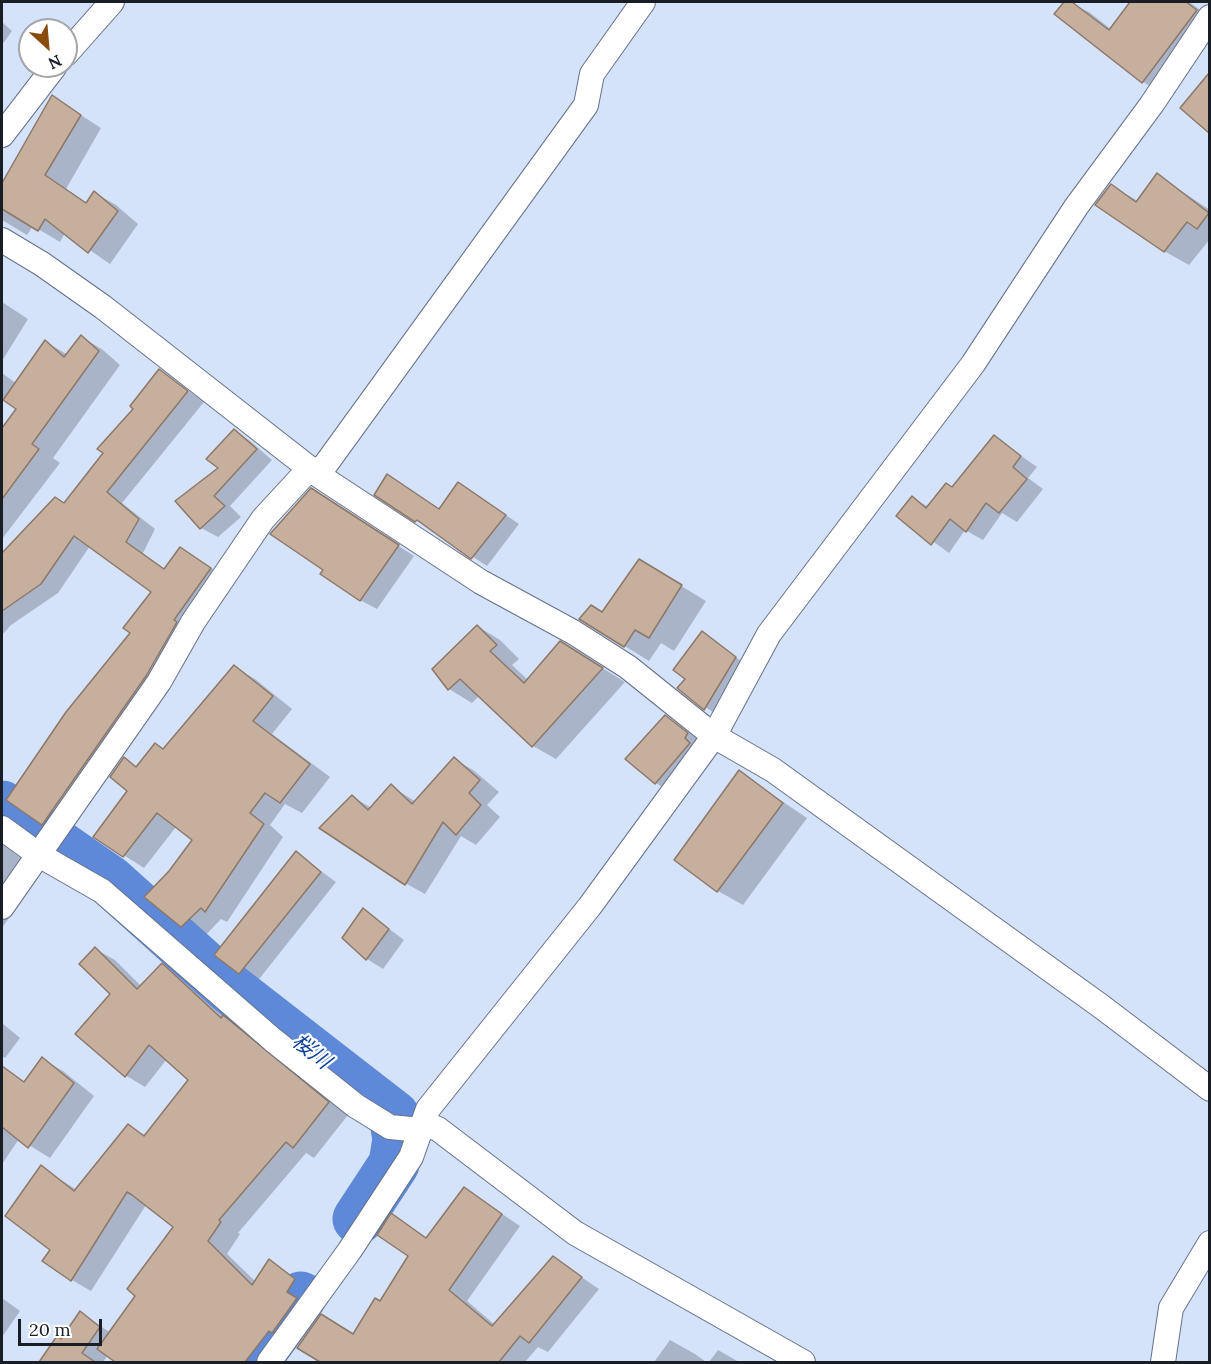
<!DOCTYPE html>
<html>
<head>
<meta charset="utf-8">
<style>
	body { margin:0 }
	#map { position:relative; width:1211px; height:1364px; overflow:hidden; background:#d4e2fa; font-family:Lora,serif }
	canvas { display:block }
	.frame { position:absolute; inset:0; border:3px solid #191e26; pointer-events:none }
	.north { position:absolute; left:18px; top:18px; width:60px; height:60px; box-sizing:border-box; background:#fff; border:2px solid #a3a5a8; border-radius:50%; rotate:154deg; font-size:16px; font-weight:700; line-height:24px; text-align:center; color:#191e26 }
	.north::after { content:''; display:block; margin:auto; width:21px; height:27px; background:#8a4c0e; clip-path:polygon(50% 0,100% 100%,50% 72%,0 100%) }
	.scale { position:absolute; left:18px; top:1319px; width:84px; height:27px; box-sizing:border-box; border:3px solid #191e26; border-top:0; padding-left:8px; font-size:18px; line-height:21px; white-space:nowrap; color:#191e26; -webkit-text-stroke:4px #fff; paint-order:stroke }
</style>
</head>
<body>
<div id="map">
<canvas width="1211" height="1364"></canvas>
<div class="frame"></div>
<div class="north">N</div>
<div class="scale">20 m</div>
</div>
<script>
const ctx = document.querySelector('canvas').getContext('2d');
ctx.lineJoin = 'round';
function paint(path, color) { ctx.fillStyle = color; ctx.fill(path, 'evenodd'); }
const poly = rows => new Path2D(rows.map(r => 'M' + r).join(''));
function stroke(path, color, width, dash) { ctx.strokeStyle = color; ctx.lineWidth = width; ctx.lineCap = dash ? 'butt' : 'round'; ctx.setLineDash(dash || []); ctx.stroke(path); }
function drawText(font, color, halo, rows, align = 'center') {
  ctx.font = font + ' Lora,"Noto Sans JP",serif'; ctx.lineWidth = 4.5; ctx.setLineDash([]); ctx.textBaseline = 'middle'; ctx.strokeStyle = halo; ctx.fillStyle = color; for (const [text, x, y, turn = 0] of rows) {
    ctx.save(); ctx.translate(x, y); ctx.rotate((+turn || 0) * Math.PI / 180); ctx.textAlign = isNaN(turn) ? turn : align; if (halo) ctx.strokeText(text, 0, 0); ctx.fillText(text, 0, 0); ctx.restore();
  }
}
paint(poly([
	[1066,2,1089,12,1112,30,1132,2,1189,2,1210,17,1164,94,1143,82,1057,14],
	[2,22,12,31,2,45],
	[1210,75,1210,131,1182,108],
	[53,97,101,128,66,189,87,203,95,193,116,205,138,224,110,264,65,233,60,242,33,226,27,235,2,220,2,185],
	[1157,175,1210,210,1210,239,1189,265,1164,251,1111,186,1138,201],
	[2,302,28,319,2,361],
	[82,337,103,350,120,365,53,458,60,463,2,539,2,431,19,409,2,397,2,373,17,384,46,342,68,355],
	[160,371,204,402,122,503,155,529,143,553,165,570,181,549,227,578,60,833,43,823,153,592,90,546,58,593,11,625,2,635,2,555,55,499,65,504,105,453],
	[234,431,250,441,272,460,230,506,241,517,218,537,201,528,178,502,220,469],
	[994,437,1037,467,1028,478,1043,489,1017,522,1002,513,983,540,965,530,949,553,898,516,912,498,929,507,953,488],
	[388,476,440,510,472,492,519,524,487,566,416,520],
	[312,490,414,556,377,609,360,600],
	[640,561,706,601,674,651,661,643,649,661,581,619,603,614],
	[477,626,500,640,519,659,512,665,528,680,583,656,625,682,556,759,533,746,480,695,472,703,449,689,434,669],
	[702,633,751,668,721,718,679,688,687,679],
	[234,667,255,679,292,709,272,734,330,777,302,813,285,804,270,825,283,837,227,922,221,919,203,938,182,926,146,897,171,872,194,840,176,827,144,868,95,837,129,790,124,759,138,767,164,750],
	[666,717,704,744,672,793,656,783],
	[454,759,473,770,499,792,487,805,500,817,476,845,461,836,425,894,405,883,352,797,372,808,391,786,416,802],
	[739,772,807,818,743,905,718,891],
	[2,844,40,873,2,928],
	[296,853,336,882,256,983,239,973],
	[364,910,404,940,383,969,367,959,344,938],
	[95,949,115,960,142,987,162,965,182,976,230,1021,243,1029,348,1115,314,1158,306,1153,238,1233,240,1234,227,1254,256,1282,269,1261,314,1291,274,1362,118,1362,108,1355,103,1362,41,1362,58,1338,62,1341,81,1313,111,1333,137,1296,175,1226,146,1205,91,1291,72,1280,52,1249,41,1167,77,1190,129,1126,146,1136,191,1079,167,1059,145,1087,125,1075,112,994],
	[2,1023,20,1038,5,1058,2,1056],
	[42,1059,63,1071,94,1096,50,1158,19,1139,2,1164,2,1067,26,1083],
	[465,1189,520,1226,467,1301,495,1325,553,1258,599,1289,548,1352,538,1347,525,1362,323,1362,299,1348,354,1335,381,1303,410,1256,392,1215,427,1238],
	[2,1298,20,1311,2,1337],
	[670,1340,695,1354,706,1362,654,1362],
	[718,1350,739,1362,709,1362]
]), '#0003');
stroke(poly([
	[2,806,110,881,229,988,394,1116,398,1139,394,1164,358,1219],
	[254,1362,301,1297]
]), '#5d89d8', 51);
const building = poly([
	[1064,2,1072,2,1109,30,1130,2,1186,2,1197,10,1142,83,1054,14,1064,2],
	[1209,73,1209,133,1180,108,1209,73],
	[52,95,81,115,45,175,86,203,94,191,118,211,88,253,45,219,38,231,2,209,2,183,52,95],
	[1157,173,1209,213,1197,229,1187,222,1164,252,1095,205,1111,184,1136,202,1157,173],
	[81,335,99,351,32,444,39,449,2,499,2,428,16,409,3,400,45,340,64,357,81,335],
	[159,369,188,391,107,492,139,519,126,542,164,569,180,547,211,568,174,620,177,622,146,676,42,825,6,800,66,712,130,633,123,628,151,592,74,536,41,584,2,611,2,553,55,497,64,503,103,453,97,449,133,409,130,406,159,369],
	[234,429,257,449,214,496,225,506,200,529,175,501,218,468,206,459,234,429],
	[994,435,1021,456,1013,467,1027,479,999,513,986,503,966,532,950,519,931,545,896,516,912,496,926,508,946,483,952,487,994,435],
	[387,474,439,509,458,482,506,515,471,559,417,520,415,522,374,495,387,474],
	[311,488,399,545,360,601,320,574,323,570,270,534,311,488],
	[639,559,682,585,649,638,635,630,624,647,579,619,591,605,602,612,639,559],
	[477,625,497,645,490,651,524,683,560,641,603,668,532,747,460,679,448,690,432,669,477,625],
	[702,631,736,657,704,710,677,688,685,679,673,670,702,631],
	[234,665,273,696,253,721,310,764,280,803,265,793,250,813,264,824,205,912,201,908,181,927,144,897,169,871,192,840,157,813,123,857,93,837,127,791,110,777,124,757,136,767,155,743,163,749,234,665],
	[665,715,688,733,685,738,690,743,655,784,625,759,665,715],
	[454,757,480,780,469,793,481,805,456,835,443,822,405,885,319,828,352,795,368,810,391,784,412,804,454,757],
	[739,770,783,803,717,892,674,860,739,770],
	[296,851,321,872,239,974,214,955,296,851],
	[363,908,389,929,366,960,342,938,363,908],
	[95,947,137,989,162,963,221,1018,223,1015,329,1102,293,1148,286,1142,219,1220,221,1222,208,1241,252,1285,269,1259,295,1279,287,1292,297,1298,272,1333,269,1331,245,1362,115,1362,97,1349,135,1296,127,1289,173,1227,132,1195,127,1192,71,1281,42,1261,50,1250,5,1216,41,1165,74,1191,128,1124,144,1136,188,1080,149,1045,125,1077,75,1034,110,994,79,964,95,947],
	[42,1057,74,1083,28,1148,2,1127,2,1066,24,1082,42,1057],
	[464,1187,502,1214,449,1290,492,1326,553,1256,582,1277,529,1343,520,1336,499,1362,320,1362,297,1348,321,1314,353,1334,375,1298,380,1301,408,1256,377,1235,391,1213,426,1238,464,1187],
	[80,1311,100,1327,82,1353,95,1362,39,1362,57,1336,61,1339,80,1311]
]);
paint(building, '#c7af9e');
stroke(building, '#8d7767', 1.5);
const street = poly([
	[66,54,112,2],
	[2,135,55,66],
	[2,240,42,264,103,307,318,475,481,582,573,632,628,667,714,736,773,770,1102,1007,1210,1089],
	[318,475,586,105,592,74,643,2],
	[2,828,39,855,102,891,273,1040,356,1106,390,1127,421,1130],
	[2,907,159,682,193,622,263,519,310,468],
	[423,1123,438,1129,575,1233,803,1362],
	[269,1362,350,1250,411,1157,428,1109,590,906,714,736,769,634,973,364,1076,207,1152,104,1210,17],
	[1163,1362,1171,1308,1210,1243]
]);
stroke(street, '#667288', 26);
stroke(street, '#fff', 24);
drawText('italic 21px', '#0d419d', '#fff', [
	["桜川",311,1052,38]
]);
</script>
</body>
</html>
